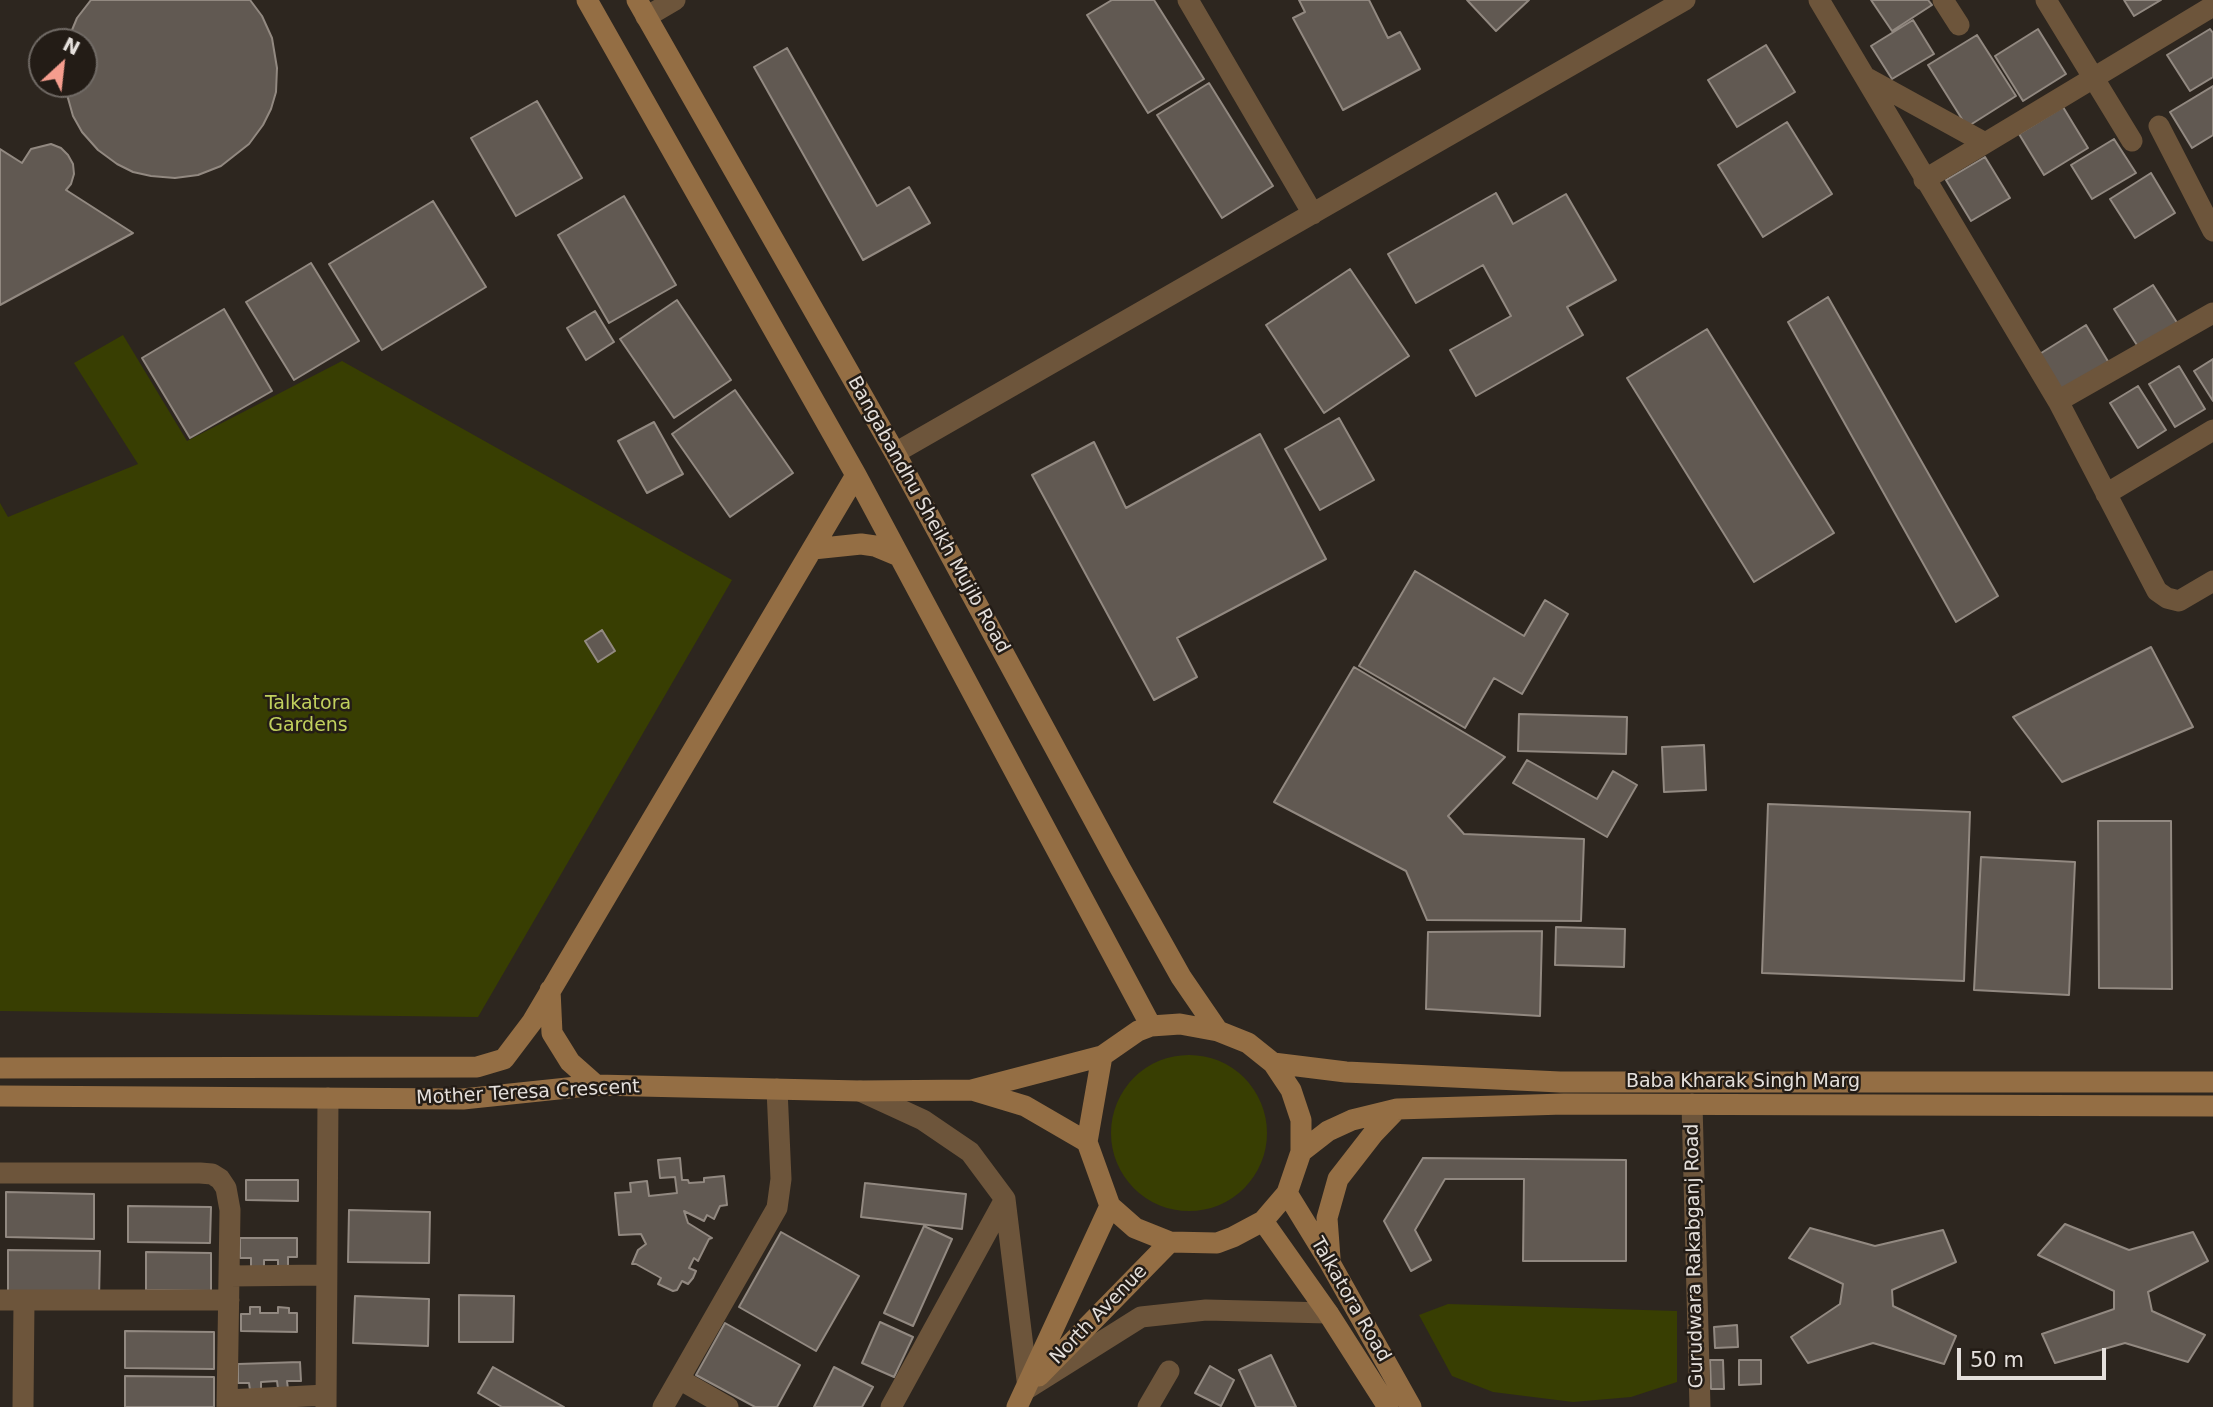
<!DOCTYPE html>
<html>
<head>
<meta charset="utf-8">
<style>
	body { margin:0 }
	#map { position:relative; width:2213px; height:1407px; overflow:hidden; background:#2d261f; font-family:"DejaVu Sans",sans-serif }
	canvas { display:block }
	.north { position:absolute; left:28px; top:28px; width:70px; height:70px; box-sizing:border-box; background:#231c16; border:2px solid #706a65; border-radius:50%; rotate:27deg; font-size:19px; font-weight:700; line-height:28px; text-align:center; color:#e4dfdb }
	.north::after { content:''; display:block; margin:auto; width:24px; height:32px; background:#f59d8e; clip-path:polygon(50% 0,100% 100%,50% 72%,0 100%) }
	.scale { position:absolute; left:1957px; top:1348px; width:149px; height:32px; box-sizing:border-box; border:4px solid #e4dfdb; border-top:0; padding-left:9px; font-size:21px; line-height:24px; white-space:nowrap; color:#e4dfdb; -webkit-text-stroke:5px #231c16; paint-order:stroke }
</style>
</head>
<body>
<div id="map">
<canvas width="2213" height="1407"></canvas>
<div class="north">N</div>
<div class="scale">50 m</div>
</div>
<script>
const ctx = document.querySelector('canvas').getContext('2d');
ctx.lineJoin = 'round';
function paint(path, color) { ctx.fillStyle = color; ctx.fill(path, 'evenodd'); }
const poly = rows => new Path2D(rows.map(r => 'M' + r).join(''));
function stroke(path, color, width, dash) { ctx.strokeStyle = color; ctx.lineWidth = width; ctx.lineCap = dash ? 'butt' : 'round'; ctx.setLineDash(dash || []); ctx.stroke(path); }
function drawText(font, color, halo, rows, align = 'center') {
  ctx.font = font + ' "DejaVu Sans",sans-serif'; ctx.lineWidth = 5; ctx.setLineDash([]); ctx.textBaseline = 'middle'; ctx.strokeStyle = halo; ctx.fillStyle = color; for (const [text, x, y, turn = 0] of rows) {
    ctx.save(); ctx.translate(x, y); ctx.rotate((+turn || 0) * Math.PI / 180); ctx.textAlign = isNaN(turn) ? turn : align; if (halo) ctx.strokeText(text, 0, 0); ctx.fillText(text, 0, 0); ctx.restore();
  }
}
paint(poly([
	[123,335,187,441,342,361,732,580,478,1017,0,1011,0,503,8,517,138,464,74,363],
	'1111 1133a78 78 0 1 1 156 0a78 78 0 1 1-156 0Z',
	[1448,1304,1677,1311,1677,1382,1631,1397,1573,1402,1493,1392,1452,1376,1419,1315]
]), '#383e02');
const building = poly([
	[91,0,250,0,262,16,272,38,277,68,276,92,271,109,263,125,249,144,221,166,198,175,175,178,151,176,133,172,117,164,98,150,82,132,73,116,64,84,84,84,84,42,67,42,77,18,91,0],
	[1112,0,1154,0,1204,79,1148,113,1087,15,1112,0],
	[1299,0,1369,0,1388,38,1400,32,1420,69,1343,110,1293,18,1305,12,1299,0],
	[1467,0,1529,0,1496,31,1467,0],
	[1871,0,1928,0,1932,5,1892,31,1871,0],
	[2124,0,2161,0,2134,16,2124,0],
	[1913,20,1934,54,1892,79,1871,46,1913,20],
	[2038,29,2066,74,2023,101,1995,56,2038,29],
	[2210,29,2213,33,2213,77,2190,91,2167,55,2210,29],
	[1977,35,2016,96,1967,127,1928,65,1977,35],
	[1766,45,1795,92,1737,127,1708,80,1766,45],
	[787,48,877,206,909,187,930,223,863,260,754,67,787,48],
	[1209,83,1273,186,1222,218,1157,115,1209,83],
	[2213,86,2213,135,2192,148,2170,112,2213,86],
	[537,101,582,178,516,216,471,138,537,101],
	[2063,107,2088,148,2044,175,2019,134,2063,107],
	[1787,122,1832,194,1763,237,1718,165,1787,122],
	[2114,139,2136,173,2092,199,2071,165,2114,139],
	[51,144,61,148,68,155,73,164,74,174,71,184,66,190,133,233,0,305,0,149,22,163,31,149,51,144],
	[1985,157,2010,198,1971,221,1946,180,1985,157],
	[2151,173,2175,213,2135,238,2110,199,2151,173],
	[1496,193,1513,224,1566,194,1616,280,1567,307,1583,335,1476,396,1450,350,1511,316,1483,265,1416,303,1388,254,1496,193],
	[624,196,676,285,609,323,558,235,624,196],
	[433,201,486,287,382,350,329,264,433,201],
	[311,263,359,341,294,380,246,302,311,263],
	[1350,269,1409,356,1324,413,1266,325,1350,269],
	[2153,285,2181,329,2142,353,2114,309,2153,285],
	[1828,297,1998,596,1956,622,1788,322,1828,297],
	[677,300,731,380,674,418,620,339,677,300],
	[224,309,272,391,190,438,142,358,224,309],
	[595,311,614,342,586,360,567,328,595,311],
	[2086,325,2109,363,2061,392,2038,355,2086,325],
	[1707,329,1834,533,1754,582,1627,378,1707,329],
	[2213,359,2213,401,2194,371,2213,359],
	[2179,366,2205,409,2175,427,2149,384,2179,366],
	[2138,386,2166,430,2138,448,2110,403,2138,386],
	[735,390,793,473,730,517,672,434,735,390],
	[1339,418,1374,480,1320,510,1285,449,1339,418],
	[654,422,683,474,647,493,618,441,654,422],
	[1260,434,1326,559,1177,638,1197,677,1154,700,1032,475,1094,442,1126,508,1260,434],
	[1415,571,1524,636,1545,600,1568,614,1522,694,1494,678,1465,728,1359,666,1415,571],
	[602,630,615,651,598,662,585,641,602,630],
	[2151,647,2193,727,2062,782,2013,717,2151,647],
	[1354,667,1505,757,1448,816,1464,834,1584,839,1581,921,1427,920,1406,871,1274,802,1354,667],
	[1519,714,1627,717,1626,754,1518,751,1519,714],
	[1704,745,1706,790,1664,792,1662,747,1704,745],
	[1527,760,1597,799,1613,771,1637,785,1607,837,1513,783,1527,760],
	[1768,804,1970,812,1964,981,1762,973,1768,804],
	[2098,821,2171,821,2172,989,2099,988,2098,821],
	[1981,857,2075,862,2069,995,1974,990,1981,857],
	[1556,927,1625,929,1624,967,1555,965,1556,927],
	[1542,931,1540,1016,1426,1009,1428,932,1542,931],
	[680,1158,682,1180,688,1180,689,1183,704,1182,704,1178,724,1176,727,1205,720,1206,714,1219,707,1215,704,1221,684,1211,688,1223,712,1238,709,1239,698,1261,694,1258,689,1268,696,1271,693,1278,688,1284,682,1281,677,1290,673,1291,658,1284,661,1278,636,1264,632,1264,638,1250,646,1244,641,1234,619,1235,615,1193,631,1192,630,1183,647,1181,649,1196,677,1193,675,1177,660,1178,658,1160,680,1158],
	[1423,1158,1626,1160,1626,1261,1523,1261,1524,1179,1445,1179,1415,1230,1431,1260,1411,1271,1384,1221,1423,1158],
	[246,1180,298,1180,298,1201,246,1200,246,1180],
	[865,1183,966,1194,962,1229,861,1217,865,1183],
	[6,1192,94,1194,94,1239,6,1237,6,1192],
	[128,1206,211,1207,210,1243,128,1242,128,1206],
	[349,1210,430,1212,429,1263,348,1262,349,1210],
	[2065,1224,2129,1250,2193,1232,2208,1261,2148,1292,2152,1311,2205,1335,2188,1362,2125,1343,2055,1363,2042,1334,2114,1309,2114,1291,2038,1255,2065,1224],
	[924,1226,952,1239,913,1326,884,1313,924,1226],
	[1810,1228,1875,1246,1943,1230,1956,1262,1892,1290,1893,1306,1956,1336,1944,1364,1873,1343,1808,1363,1791,1337,1840,1304,1843,1284,1789,1258,1810,1228],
	[781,1232,859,1276,816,1351,739,1307,781,1232],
	[240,1238,297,1238,297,1257,288,1257,288,1271,278,1271,278,1260,264,1260,264,1271,251,1270,251,1258,240,1258,240,1238],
	[8,1250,100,1251,99,1300,8,1299,8,1250],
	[146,1252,211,1253,211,1291,146,1290,146,1252],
	[459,1295,514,1296,513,1342,459,1342,459,1295],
	[355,1296,429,1299,428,1346,353,1343,355,1296],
	[250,1307,260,1307,260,1313,278,1313,278,1307,289,1308,289,1313,297,1313,297,1332,241,1331,241,1314,250,1314,250,1307],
	[880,1322,913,1337,894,1377,862,1363,880,1322],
	[725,1323,800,1365,777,1407,755,1407,696,1375,725,1323],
	[1737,1325,1738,1347,1715,1348,1714,1327,1737,1325],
	[125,1331,214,1332,214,1369,125,1368,125,1331],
	[1271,1355,1296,1407,1256,1407,1239,1370,1271,1355],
	[1710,1360,1723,1360,1724,1389,1711,1389,1710,1360],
	[1739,1360,1761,1360,1761,1384,1739,1385,1739,1360],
	[300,1362,301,1381,287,1381,288,1389,278,1389,277,1381,261,1382,261,1389,250,1390,249,1383,238,1383,238,1364,300,1362],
	[1210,1366,1234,1380,1221,1406,1195,1393,1210,1366],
	[493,1367,564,1407,502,1407,478,1393,493,1367],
	[834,1367,873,1387,862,1407,814,1407,834,1367],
	[125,1376,214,1377,214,1407,125,1407,125,1376]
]);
paint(building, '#615952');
stroke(building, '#928981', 2);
stroke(poly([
	[1188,0,1313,214],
	[1819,0,2058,401,2157,591,2167,598,2179,601,2213,581],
	[1943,0,1959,25],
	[2046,0,2132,141],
	[646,17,675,0],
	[1865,77,1985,143],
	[2159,126,2213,231],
	[1924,180,2213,6],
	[2058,401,2213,313],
	[895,453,1685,0],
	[2106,494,2213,430],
	[860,1091,923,1120,970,1152,1005,1199,1028,1388,1141,1317,1206,1310,1328,1313],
	[1692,1104,1700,1407],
	[0,1173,200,1173,212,1174,220,1179,226,1188,230,1210,227,1407],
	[229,1276,326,1275],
	[0,1300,229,1300],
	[679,1379,728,1407],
	[227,1400,326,1395],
	[23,1407,24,1301],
	[326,1407,328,1098],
	[663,1407,777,1208,781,1179,777,1089],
	[891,1407,1005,1199],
	[1148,1407,1169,1371]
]), '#6d553b', 21);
stroke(poly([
	[587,0,856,475,1151,1026],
	[637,0,895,453,1120,868,1181,977,1218,1031],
	[813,549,861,544,875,546,899,556],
	[550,990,552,1033,570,1062,596,1085],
	[1273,1063,1346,1072,1560,1082,2213,1082],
	[0,1068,477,1067,504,1059,532,1022,856,475],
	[972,1090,1025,1106,1087,1142],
	[0,1096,463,1099,596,1085,860,1091,972,1090,1102,1056,1138,1031,1151,1026,1180,1024,1218,1031,1248,1043,1273,1063,1291,1090,1301,1120,1301,1152,1287,1193,1263,1221,1233,1237,1217,1243,1170,1242,1135,1228,1110,1206,1087,1142,1102,1056],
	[1301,1152,1328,1131,1352,1120,1397,1109,1564,1104,2213,1106],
	[1287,1193,1330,1263,1411,1407],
	[1263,1221,1328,1313,1388,1407],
	[1330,1258,1327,1218,1338,1179,1373,1134,1397,1109],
	[1039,1376,1170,1242],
	[1017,1407,1110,1206]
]), '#946e44', 21);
drawText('19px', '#e4dfdb', '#231c16', [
	["Bangabandhu Sheikh Mujib Road",928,515,61],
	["Baba Kharak Singh Marg",1743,1082],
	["Mother Teresa Crescent",528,1093,-3],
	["Gurudwara Rakabganj Road",1695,1256,-91],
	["Talkatora Road",1350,1300,60],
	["North Avenue",1099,1315,-46]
]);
drawText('19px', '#c1d05d', '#231c16', [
	["Talkatora",308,704],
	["Gardens",308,726]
]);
</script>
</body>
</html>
